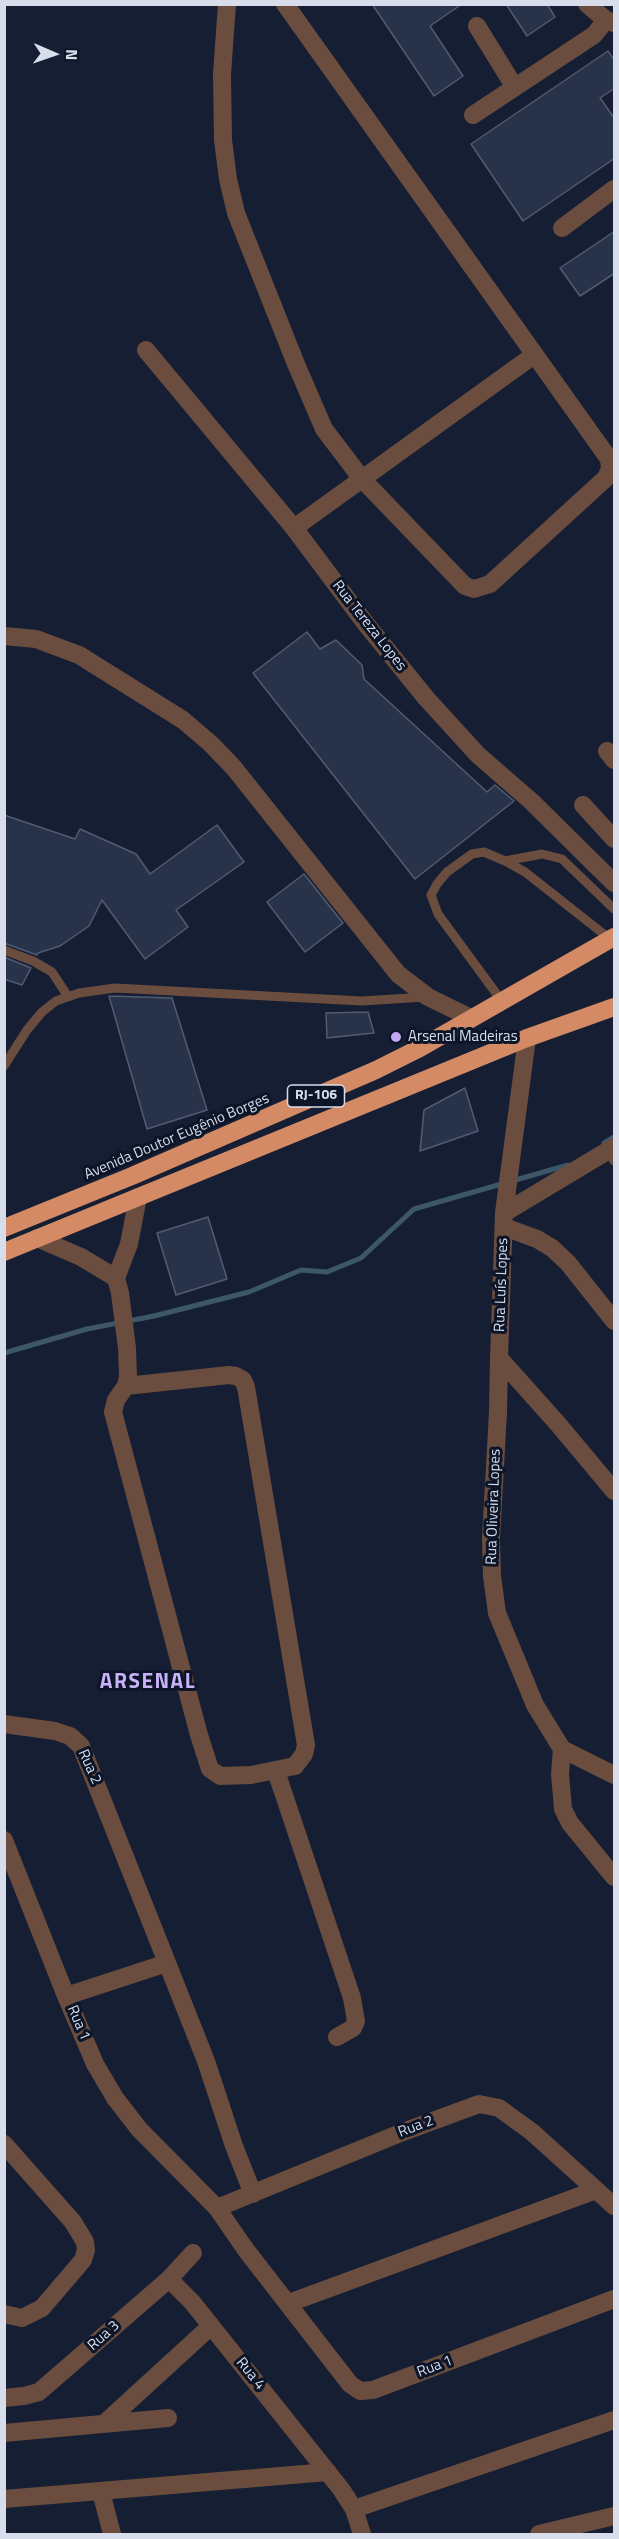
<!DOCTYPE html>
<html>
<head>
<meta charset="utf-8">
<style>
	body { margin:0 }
	#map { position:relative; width:619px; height:2539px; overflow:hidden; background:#151e33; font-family:"Titillium Web",sans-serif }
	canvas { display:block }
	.frame { position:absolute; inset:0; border:6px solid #d7ddeb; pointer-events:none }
	.north { position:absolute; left:24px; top:24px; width:60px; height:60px; -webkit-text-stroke:4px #0c1528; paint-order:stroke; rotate:92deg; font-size:16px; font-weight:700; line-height:24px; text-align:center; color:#d7ddeb }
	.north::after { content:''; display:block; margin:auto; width:21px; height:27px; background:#d7ddeb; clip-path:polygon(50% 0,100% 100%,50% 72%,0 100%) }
</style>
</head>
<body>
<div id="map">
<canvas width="619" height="2539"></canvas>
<div class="frame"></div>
<div class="north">N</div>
</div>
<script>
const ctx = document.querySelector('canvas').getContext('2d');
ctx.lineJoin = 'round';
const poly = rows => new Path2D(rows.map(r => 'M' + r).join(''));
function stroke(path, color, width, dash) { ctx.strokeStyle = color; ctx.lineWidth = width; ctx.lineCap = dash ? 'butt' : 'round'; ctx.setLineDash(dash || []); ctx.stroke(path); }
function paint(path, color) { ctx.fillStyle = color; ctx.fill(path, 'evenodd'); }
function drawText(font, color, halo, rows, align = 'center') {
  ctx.font = font + ' "Titillium Web",sans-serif'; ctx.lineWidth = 6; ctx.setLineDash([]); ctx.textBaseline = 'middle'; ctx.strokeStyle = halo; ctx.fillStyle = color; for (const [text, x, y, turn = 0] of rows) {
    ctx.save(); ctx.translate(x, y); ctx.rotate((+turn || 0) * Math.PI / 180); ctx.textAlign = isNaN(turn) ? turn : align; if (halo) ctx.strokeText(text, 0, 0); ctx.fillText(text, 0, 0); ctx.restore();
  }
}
stroke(poly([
	[604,1143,614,1137],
	[4,1353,87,1329,154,1316,249,1292,301,1270,327,1272,361,1258,414,1209,568,1165]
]), '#3d5769', 5);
const building = poly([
	[372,4,462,4,430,26,463,76,434,96,372,4],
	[506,4,547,4,555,17,527,36,506,4],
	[608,51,615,61,615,88,600,98,615,119,615,158,523,221,471,144,608,51],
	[615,231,615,273,580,296,560,268,615,231],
	[307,632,320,649,336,640,362,665,364,679,487,792,495,785,514,801,415,879,253,673,307,632],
	[4,815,75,839,80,829,136,854,150,874,217,825,244,862,176,910,188,927,145,959,102,900,89,926,60,946,38,953,37,955,4,943,4,815],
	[304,874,343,923,305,952,267,902,304,874],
	[4,957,31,968,22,985,4,979,4,957],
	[109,996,172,998,207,1110,147,1129,109,996],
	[368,1012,374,1033,327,1038,326,1013,368,1012],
	[465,1088,478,1131,420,1151,424,1110,465,1088],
	[208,1217,227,1279,176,1295,157,1233,208,1217]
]);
paint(building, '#283249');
stroke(building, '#515c74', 1.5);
stroke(poly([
	[505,861,542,854,562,859,614,909],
	[4,950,33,961,52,972,67,995],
	[501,1000,438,914,431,895,437,884,447,872,472,854,484,852,505,861,525,872,610,939],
	[4,1066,27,1030,42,1012,56,1001,79,993,115,988,362,1001,425,997],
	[607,1151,614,1161]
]), '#6a4d3e', 9);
stroke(poly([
	[227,4,222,74,223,140,228,179,236,213,296,364,324,429,362,479,465,586,474,589,490,584,606,478,610,469,609,459,285,4],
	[587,4,606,20,614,23],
	[477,26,514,86],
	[473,115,594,35,606,20],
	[562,228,614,189],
	[146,350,294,528,366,624,426,698,478,755,531,801,614,883],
	[294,528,534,355],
	[4,636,36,639,79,655,183,720,211,744,234,768,398,974,428,997,471,1018],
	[607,751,614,760],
	[583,805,614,839],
	[527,1038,504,1213,499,1358,558,1424,614,1491],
	[504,1213,614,1147],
	[504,1227,537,1239,552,1248,568,1263,614,1321],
	[37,1238,81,1257,116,1278],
	[499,1358,498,1412,491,1539,492,1576,497,1613,535,1705,562,1749],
	[126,1386,229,1375,236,1376,243,1380,246,1387,306,1745,304,1754,295,1766,251,1775,220,1776,210,1769,199,1735,113,1412,116,1400,126,1386,128,1376,127,1348,120,1293,116,1278,129,1244,138,1197],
	[4,1724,55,1731,70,1736,81,1746,206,2061,234,2146,253,2194],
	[276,1771,352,1998,356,2021,353,2028,337,2037],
	[614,1775,562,1749,560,1774,563,1809,570,1823,614,1877],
	[4,1840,66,1996,95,2064,115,2098,139,2129,217,2208,246,2250,350,2384,360,2391,373,2390,614,2299],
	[66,1996,167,1963],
	[4,2144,73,2222,85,2242,86,2250,83,2260,42,2308,22,2318,4,2314],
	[217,2208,403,2132,479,2104,499,2108,532,2132,614,2206],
	[169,2279,192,2302,341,2489,354,2509,362,2534],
	[289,2303,596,2190],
	[4,2398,24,2396,39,2392,169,2279,193,2253],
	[105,2423,211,2326],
	[4,2433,168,2418],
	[101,2492,112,2534],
	[4,2499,328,2472],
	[354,2509,614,2420],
	[539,2534,614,2516]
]), '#6a4d3e', 18);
stroke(poly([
	[4,1228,132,1176,376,1070,420,1048,614,937],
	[4,1252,527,1038,614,1007]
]), '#d48a65', 18);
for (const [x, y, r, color] of [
	[396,1037,6,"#c2a8f3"]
]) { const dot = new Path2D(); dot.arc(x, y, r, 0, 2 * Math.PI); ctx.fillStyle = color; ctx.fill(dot); stroke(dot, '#0c1528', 2); }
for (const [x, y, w] of [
	[316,1096,57]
]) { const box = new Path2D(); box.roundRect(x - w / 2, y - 11, w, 22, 4.5); ctx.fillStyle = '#0c1528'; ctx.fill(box); stroke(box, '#d7ddeb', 1.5); }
drawText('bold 14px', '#d7ddeb', null, [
	["RJ-106",316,1096]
]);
drawText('15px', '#d7ddeb', '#0c1528', [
	["Rua Tereza Lopes",369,626,52],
	["Avenida Doutor Eugênio Borges",177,1137,-23],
	["Rua Luís Lopes",502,1285,-88],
	["Rua Oliveira Lopes",494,1507,-88],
	["Rua 2",89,1767,66],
	["Rua 1",78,2023,67],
	["Rua 2",416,2127,-21],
	["Rua 3",104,2336,-42],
	["Rua 1",435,2367,-21],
	["Rua 4",250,2374,51]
]);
drawText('15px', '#d7ddeb', '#0c1528', [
	["Arsenal Madeiras",408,1037]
], 'left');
ctx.letterSpacing = '1.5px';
drawText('bold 21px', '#c9b1f7', '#0c1528', [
	["ARSENAL",148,1683]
]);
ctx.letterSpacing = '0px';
</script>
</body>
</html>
